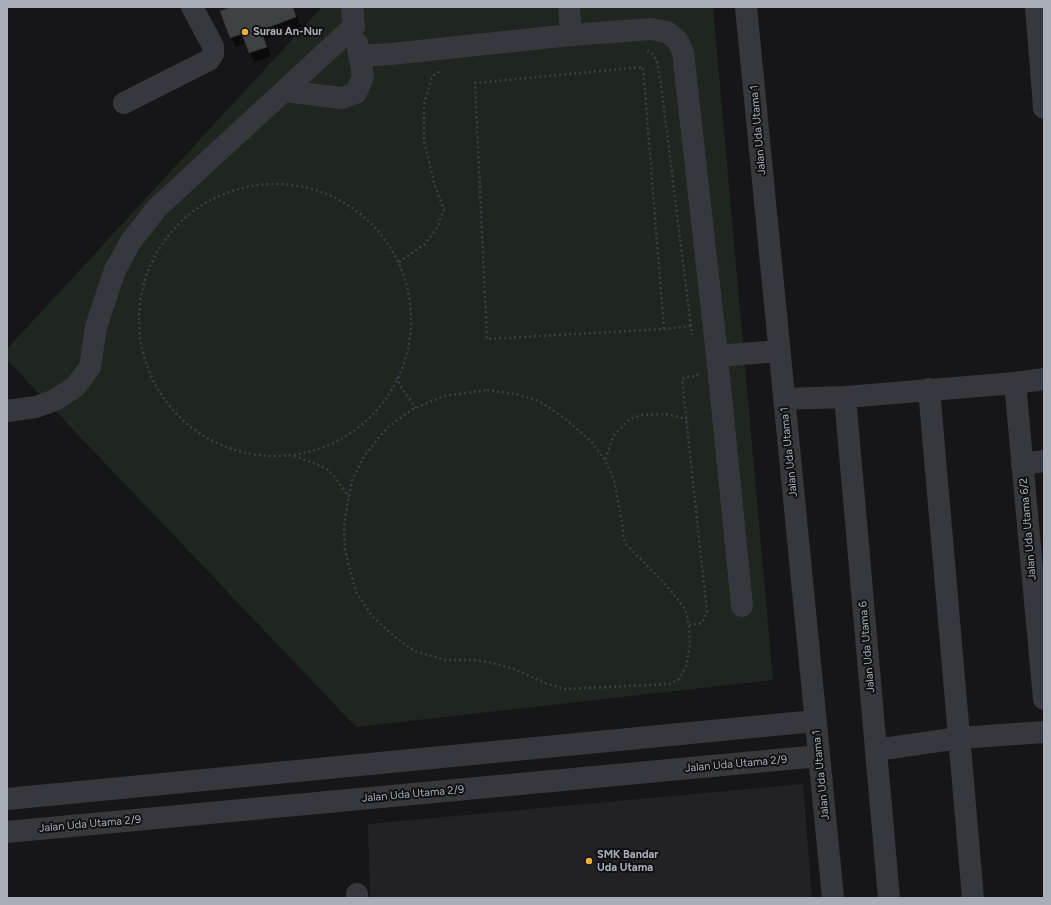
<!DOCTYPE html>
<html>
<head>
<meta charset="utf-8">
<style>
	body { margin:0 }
	#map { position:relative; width:1051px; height:905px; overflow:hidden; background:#161618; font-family:Figtree,sans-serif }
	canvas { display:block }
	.frame { position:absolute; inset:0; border:8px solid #a8adb8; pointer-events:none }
</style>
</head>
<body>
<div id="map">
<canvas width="1051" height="905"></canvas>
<div class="frame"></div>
</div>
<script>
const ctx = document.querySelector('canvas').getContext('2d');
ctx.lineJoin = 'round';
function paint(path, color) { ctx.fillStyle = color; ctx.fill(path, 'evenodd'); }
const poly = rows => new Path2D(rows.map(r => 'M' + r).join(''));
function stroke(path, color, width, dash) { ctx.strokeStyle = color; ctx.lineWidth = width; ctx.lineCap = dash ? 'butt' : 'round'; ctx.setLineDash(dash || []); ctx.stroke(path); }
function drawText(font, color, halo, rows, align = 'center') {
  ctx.font = font + ' Figtree,sans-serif'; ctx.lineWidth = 4; ctx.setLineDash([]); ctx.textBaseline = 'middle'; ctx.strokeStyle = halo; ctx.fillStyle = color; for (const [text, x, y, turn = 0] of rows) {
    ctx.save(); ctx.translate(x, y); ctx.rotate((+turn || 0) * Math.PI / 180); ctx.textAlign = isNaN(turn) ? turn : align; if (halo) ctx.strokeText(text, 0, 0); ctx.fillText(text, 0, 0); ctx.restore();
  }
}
paint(poly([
	[803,784,812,898,370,898,368,824]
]), '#222225');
paint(poly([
	[322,7,713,7,773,680,356,727,7,360,7,349]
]), '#1e261f');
paint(poly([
	[233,7,294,7,301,27,266,39,271,56,255,62,250,53,246,43,236,47,231,38,221,12]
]), '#0007');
const building = poly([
	[231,7,293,7,296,17,261,30,267,47,249,53,242,34,230,38,220,11,231,7]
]);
paint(building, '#404145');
stroke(building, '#303034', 1);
stroke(poly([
	[647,51,653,54,657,61,661,85,692,335],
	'139 320a136 136 0 1 1 272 0a136 136 0 1 1-272 0Z',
	[399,262,425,244,437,228,444,209,435,186,424,141,424,104,432,77,441,70],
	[664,329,643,67,475,83,487,339,664,329,691,326],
	[397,377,401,387,416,408],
	[487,390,515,394,539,401,564,418,590,440,605,460,614,480,623,528,623,537,626,544,667,586,685,609,689,625,690,646,686,667,679,679,670,684,565,689,545,683,514,669,493,663,474,660,445,660,414,651,395,637,372,616,356,592,345,551,344,527,347,506,352,481,364,456,388,427,413,409,444,396,487,390],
	[294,456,321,466,328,470,334,476,349,497],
	[605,459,614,435,630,419,642,415,666,414,687,419],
	[689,625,702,623,707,612,682,380,685,377,697,376,698,373]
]), '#3d3f44', 2.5, [2, 3]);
stroke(poly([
	[569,7,571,35],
	[746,7,833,898],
	[1036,7,1044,108],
	[359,56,391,54,571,35,651,29,667,32,678,41,683,52,717,356,742,606],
	[284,91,342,98,356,93,363,76,357,43],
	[124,103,209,60,213,54,213,46,192,7],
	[717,356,779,351],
	[1015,383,1044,699],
	[929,389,973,898],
	[845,397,889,898],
	[784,399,845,397,1015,383,1044,379],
	[7,411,36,407,55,400,75,387,90,367,96,327,115,270,131,241,158,207,284,91,354,26,352,7],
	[1022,464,1044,461],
	[876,750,959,738,1044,732],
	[7,799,815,721],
	[7,832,819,756],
	[357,894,357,898]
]), '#37383d', 22);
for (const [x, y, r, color] of [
	[245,32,4,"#f2b134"],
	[589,861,4,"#f2b134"]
]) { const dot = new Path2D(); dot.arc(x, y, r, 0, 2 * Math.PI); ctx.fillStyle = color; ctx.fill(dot); stroke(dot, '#111113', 1.5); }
drawText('bold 11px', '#a8adb8', '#111113', [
	["Surau An-Nur",253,32],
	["SMK Bandar",597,855],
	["Uda Utama",597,868]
], 'left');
drawText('11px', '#a8adb8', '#111113', [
	["Jalan Uda Utama 1",758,130,-95],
	["Jalan Uda Utama 1",789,452,-96],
	["Jalan Uda Utama 6/2",1028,529,-95],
	["Jalan Uda Utama 6",867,647,-95],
	["Jalan Uda Utama 2/9",736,764,-5],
	["Jalan Uda Utama 1",821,775,-96],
	["Jalan Uda Utama 2/9",413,794,-5],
	["Jalan Uda Utama 2/9",90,824,-5]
]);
</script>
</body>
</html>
